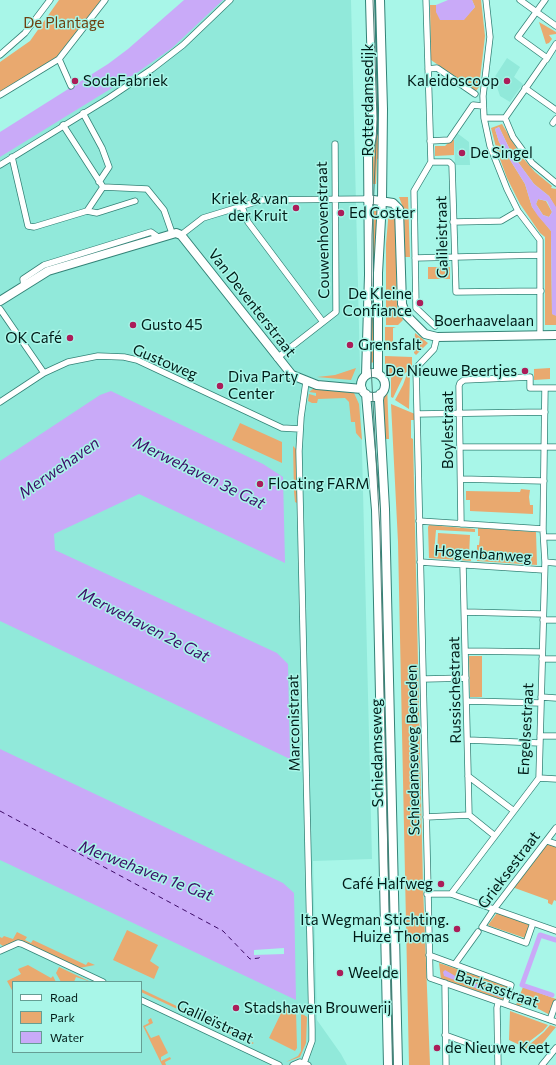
<!DOCTYPE html>
<html>
<head>
<meta charset="utf-8">
<style>
	body { margin:0 }
	#map { position:relative; width:556px; height:1065px; overflow:hidden; background:#a8f6e8; font-family:Commissioner,sans-serif }
	canvas { display:block }
	.legend { position:absolute; left:12px; top:981px; width:130px; height:72px; box-sizing:border-box; background:#a8f6e8; border:1px solid #659e94; margin:0; padding:5px 7px; list-style:none; font-size:12px; color:#001b17 }
	.legend li { display:flex; align-items:center; gap:8px; height:20px }
	.legend b { width:20px; border:1px solid #659e94 }
</style>
</head>
<body>
<div id="map">
<canvas width="556" height="1065"></canvas>
<ul class="legend">
<li><b style="height:5px;background:#fff"></b>Road</li>
<li><b style="height:11px;background:#e9a96f"></b>Park</li>
<li><b style="height:11px;background:#c9aaf8"></b>Water</li>
</ul>
</div>
<script>
const ctx = document.querySelector('canvas').getContext('2d');
ctx.lineJoin = 'round';
function paint(path, color) { ctx.fillStyle = color; ctx.fill(path, 'evenodd'); }
const poly = rows => new Path2D(rows.map(r => 'M' + r).join(''));
function stroke(path, color, width, dash) { ctx.strokeStyle = color; ctx.lineWidth = width; ctx.lineCap = dash ? 'butt' : 'round'; ctx.setLineDash(dash || []); ctx.stroke(path); }
function drawText(font, color, halo, rows, align = 'center') {
  ctx.font = font + ' Commissioner,sans-serif'; ctx.lineWidth = 3; ctx.setLineDash([]); ctx.textBaseline = 'middle'; ctx.strokeStyle = halo; ctx.fillStyle = color; for (const [text, x, y, turn = 0] of rows) {
    ctx.save(); ctx.translate(x, y); ctx.rotate((+turn || 0) * Math.PI / 180); ctx.textAlign = isNaN(turn) ? turn : align; if (halo) ctx.strokeText(text, 0, 0); ctx.fillText(text, 0, 0); ctx.restore();
  }
}
paint(poly([
	[206,0,351,0,372,859,313,861,317,1020,341,1054,347,1065,0,1065,0,143],
	[13,982,141,982,141,1052,13,1052],
	[507,58,520,67,514,77,523,84,510,102,500,96,494,78],
	[457,133,469,142,470,165,455,165,454,138]
]), '#91e9da');
paint(poly([
	[59,0,103,0,59,57,0,93,0,62,30,41],
	[372,0,378,0,381,158,377,159,376,184,372,184,375,124],
	[472,0,481,0,485,36,479,87,476,91,431,60,430,5,436,5,436,12,463,20,475,7],
	[539,22,556,32,556,34,549,35,552,39,549,43,546,44],
	[502,124,522,157,535,172,552,186,551,188,556,189,556,209,549,196,534,184,512,154,499,127,495,129,499,142,525,184,532,207,551,231,552,314,556,315,556,325,545,325,545,237,540,233,520,204,507,178,497,151,491,128],
	[451,140,454,140,454,155,435,156,435,146,445,146],
	[399,197,408,197,410,257,405,257,404,210],
	[538,199,546,201,552,212,549,217,543,215,536,204],
	[389,209,394,210,395,213,397,309,403,320,398,325,386,325,386,244],
	[374,211,378,211,376,362,369,363],
	[428,267,450,267,450,279,428,279],
	[385,327,396,327,393,328,393,349,385,350],
	[415,333,428,343,416,355,414,353],
	[385,356,412,357,412,369,405,373,393,398,391,397,391,378,385,367],
	[356,368,351,380,317,377,335,375],
	[550,368,550,379,534,380,534,369],
	[382,372,387,384,389,439,383,439,384,413,381,397,386,386],
	[412,372,410,374,409,409,395,400,403,385,407,374],
	[313,389,354,393,359,404,362,440,356,433,355,422,351,422,349,402,345,398,318,399,317,403,312,403,308,401,309,394,316,396,316,393,309,392],
	[391,404,415,414,415,420,411,420,411,438,413,439,423,886,430,1065,409,1065,398,542],
	[240,423,282,442,282,463,232,440],
	[293,446,296,449,297,503,295,502,294,492],
	[521,489,530,490,529,497,530,505,533,505,533,514,470,511,470,500,466,500,466,491,520,492],
	[429,525,475,529,475,532,436,530,434,554,437,554,438,533,470,535,469,555,471,558,471,561,429,558,428,527],
	[478,528,536,532,537,565,477,561,477,545,479,545,480,536,478,536],
	[469,656,482,656,482,697,470,697],
	[547,840,556,843,556,901,554,900,552,905,548,903,548,900,512,887],
	[497,913,533,926,528,939,490,926,488,925],
	[127,930,158,945,150,961,159,967,154,979,113,960],
	[17,932,27,937,25,940,31,943,33,940,86,965,88,962,95,965,79,968,20,940,3,946,0,944,0,937,2,938,4,936,13,939],
	[439,963,508,986,503,1000,441,979],
	[28,965,51,978,53,976,56,982,13,982,13,992,7,981,21,974,18,969],
	[59,967,91,982,76,977,74,982,61,982,56,973],
	[523,987,556,999,550,1015,531,1005,533,1000,519,1006,516,1005],
	[141,989,254,1043,252,1044,141,992],
	[285,1005,296,1010,297,1048,295,1051,269,1038],
	[510,1011,548,1025,543,1031,530,1041,525,1051,524,1050,524,1047,509,1040],
	[301,1013,307,1017,306,1043,300,1057,286,1062,298,1056,301,1051],
	[151,1018,153,1023,145,1027,151,1038,159,1035,168,1053,161,1057,161,1061,170,1057,171,1059,165,1062,166,1065,162,1065,143,1026,149,1023,148,1020],
	[550,1025,556,1027,536,1051,530,1049,528,1054,527,1053,530,1044,544,1032]
]), '#e9a96f');
paint(poly([
	[184,0,223,0,172,48,138,72,0,157,0,132,108,64,128,49],
	[448,0,472,0,475,7,464,20,440,20,436,12,436,5],
	[499,127,512,154,534,184,549,196,556,207,556,316,552,314,551,231,538,216,532,207,525,184,499,142,495,129],
	[538,199,547,201,552,212,549,217,543,215,539,209,536,204],
	[111,391,263,464,283,477,285,563,139,494,54,534,55,550,277,653,288,664,290,759,0,621,0,461,100,395],
	[0,749,283,883,294,893,296,1000,0,860],
	[445,970,457,977,503,993,502,998,444,976,443,972]
]), '#c9aaf8');
paint(poly([
	[284,948,284,954,254,955,254,950]
]), '#a8f6e8');
stroke(poly([
	[552,995,522,985,540,935,556,940]
]), '#c9aaf8', 5);
stroke(poly([
	[0,811,223,931,250,959,259,958,262,955]
]), '#3d0c67', 1, [5, 4]);
const street = poly([
	[426,0,431,162],
	[486,0,490,37,483,96,484,118,490,146,507,189,518,211,540,240,540,335],
	[520,0,556,26],
	[545,0,518,37,547,58],
	[0,55,25,33,50,0],
	[59,59,71,86],
	[546,60,556,44],
	[428,69,437,68,475,94],
	[525,88,556,110],
	[0,95,59,59,105,0],
	[83,113,102,148,109,167,99,182],
	[484,118,505,118,513,137,532,163,556,183],
	[505,118,544,62],
	[553,123,556,119],
	[63,125,103,187,147,189,164,210,172,233],
	[430,141,449,140,473,105,483,106],
	[12,157,28,226,34,227,87,211,97,213,135,201],
	[431,162,449,162,452,165,456,292,541,291],
	[431,162,414,191,416,308,435,326],
	[0,165,109,98,152,69,183,45,230,0],
	[242,207,248,222,323,322],
	[87,211,103,187],
	[453,222,501,221,518,211],
	[181,235,203,218,262,200,367,199],
	[415,258,540,255],
	[24,286,23,279,44,265,151,232,158,237],
	[0,309,44,373],
	[437,337,434,349,416,368,430,978,556,1022],
	[277,358,336,312,335,144],
	[0,402,44,373,68,362,98,356,124,357,137,360,282,428,300,429],
	[417,414,545,412],
	[460,447,556,447],
	[461,479,544,481],
	[419,521,543,529],
	[461,524,459,386,460,383,464,380,530,377,530,388,556,388],
	[544,537,556,537],
	[420,562,544,570],
	[545,562,556,563],
	[463,565,469,815],
	[465,612,542,614],
	[543,620,556,620],
	[466,651,542,652],
	[542,659,556,659],
	[424,679,466,678],
	[541,697,556,698],
	[467,701,541,703],
	[540,736,556,736],
	[468,740,540,743],
	[468,776,514,811],
	[539,778,556,779],
	[426,817,469,815,495,836],
	[547,841,556,844],
	[427,894,451,894,556,931],
	[451,894,539,778,545,562,543,529,545,388],
	[533,923,526,943,482,927,494,909,556,828],
	[0,951,18,943,22,944,103,982],
	[429,955,511,985,505,1004],
	[455,964,478,932],
	[445,983,446,1065],
	[141,1000,279,1065],
	[550,1020,556,1003],
	[445,1035,484,1049,497,1048],
	[304,1063,312,1041,312,1029,299,451,301,417,306,382],
	[293,1065,300,1062,308,1065],
	[498,1065,497,1008,498,1003],
	[542,1065,556,1048]
]);
const secondary = poly([
	[367,199,393,203,399,209,402,304,406,315,425,334,437,337,556,335],
	[0,301,48,271,176,233,181,235,292,375,317,385,362,389],
	'361 385a12 12 0 1 1 24 0a12 12 0 1 1-24 0Z',
	[378,374,378,273,382,201,383,109,380,0],
	[366,375,369,275,368,154,373,132,373,110,370,0],
	[366,394,376,510,388,1065],
	[380,394,379,400,385,509,398,1065]
]);
stroke(street, '#348377', 7);
stroke(secondary, '#348377', 10);
stroke(street, '#fff', 5.5);
stroke(secondary, '#fff', 8);
stroke(poly([
	[373,0,377,119,372,235,371,366,380,532,393,1065]
]), '#4e8078', 1);
for (const [x, y, r, color] of [
	[75,81,4,"#ab1d59"],
	[507,81,4,"#ab1d59"],
	[462,153,4,"#ab1d59"],
	[296,208,4,"#ab1d59"],
	[341,213,4,"#ab1d59"],
	[420,303,4,"#ab1d59"],
	[133,325,4,"#ab1d59"],
	[70,338,4,"#ab1d59"],
	[350,345,4,"#ab1d59"],
	[525,371,4,"#ab1d59"],
	[220,386,4,"#ab1d59"],
	[260,484,4,"#ab1d59"],
	[441,884,4,"#ab1d59"],
	[457,929,4,"#ab1d59"],
	[340,973,4,"#ab1d59"],
	[236,1008,4,"#ab1d59"],
	[437,1048,4,"#ab1d59"]
]) { const dot = new Path2D(); dot.arc(x, y, r, 0, 2 * Math.PI); ctx.fillStyle = color; ctx.fill(dot); stroke(dot, '#a8f6e8', 1.5); }
drawText('15px', '#6d4010', '#a8f6e8', [
	["De Plantage",64,23]
]);
drawText('15px', '#001b17', '#a8f6e8', [
	["SodaFabriek",83,81],
	["Kaleidoscoop",499,81,"right"],
	["De Singel",470,153],
	["Kriek & van",288,199,"right"],
	["der Kruit",288,216,"right"],
	["Ed Coster",349,213],
	["De Kleine",412,294,"right"],
	["Confiance",412,311,"right"],
	["Gusto 45",141,325],
	["OK Café",62,338,"right"],
	["Grensfalt",358,345],
	["De Nieuwe Beertjes",517,371,"right"],
	["Diva Party",228,377],
	["Center",228,394],
	["Floating FARM",268,484],
	["Café Halfweg",433,884,"right"],
	["Ita Wegman Stichting.",449,920,"right"],
	["Huize Thomas",449,937,"right"],
	["Weelde",348,973],
	["Stadshaven Brouwerij",244,1008],
	["de Nieuwe Keet",445,1048]
], 'left');
drawText('15px', '#001b17', '#a8f6e8', [
	["Rotterdamsedijk",368,100,-90],
	["Couwenhovenstraat",323,230,-91],
	["Galileistraat",442,237,-91],
	["Van Deventerstraat",252,303,52],
	["Boerhaavelaan",484,321],
	["Gustoweg",165,362,23],
	["Boylestraat",448,430,-90],
	["Hogenbanweg",483,554,4],
	["Russischestraat",455,690,-91],
	["Marconistraat",294,723,-91],
	["Engelsestraat",526,729,-87],
	["Schiedamseweg Beneden",413,750,-91],
	["Schiedamseweg",377,753,-91],
	["Grieksestraat",509,870,-53],
	["Barkasstraat",497,989,19],
	["Galileïstraat",215,1022,25]
]);
drawText('italic 16px', '#3d0c67', '#a8f6e8', [
	["Merwehaven",59,468,-35],
	["Merwehaven 3e Gat",199,473,26],
	["Merwehaven 2e Gat",144,625,27],
	["Merwehaven 1e Gat",146,871,21]
]);
</script>
</body>
</html>
